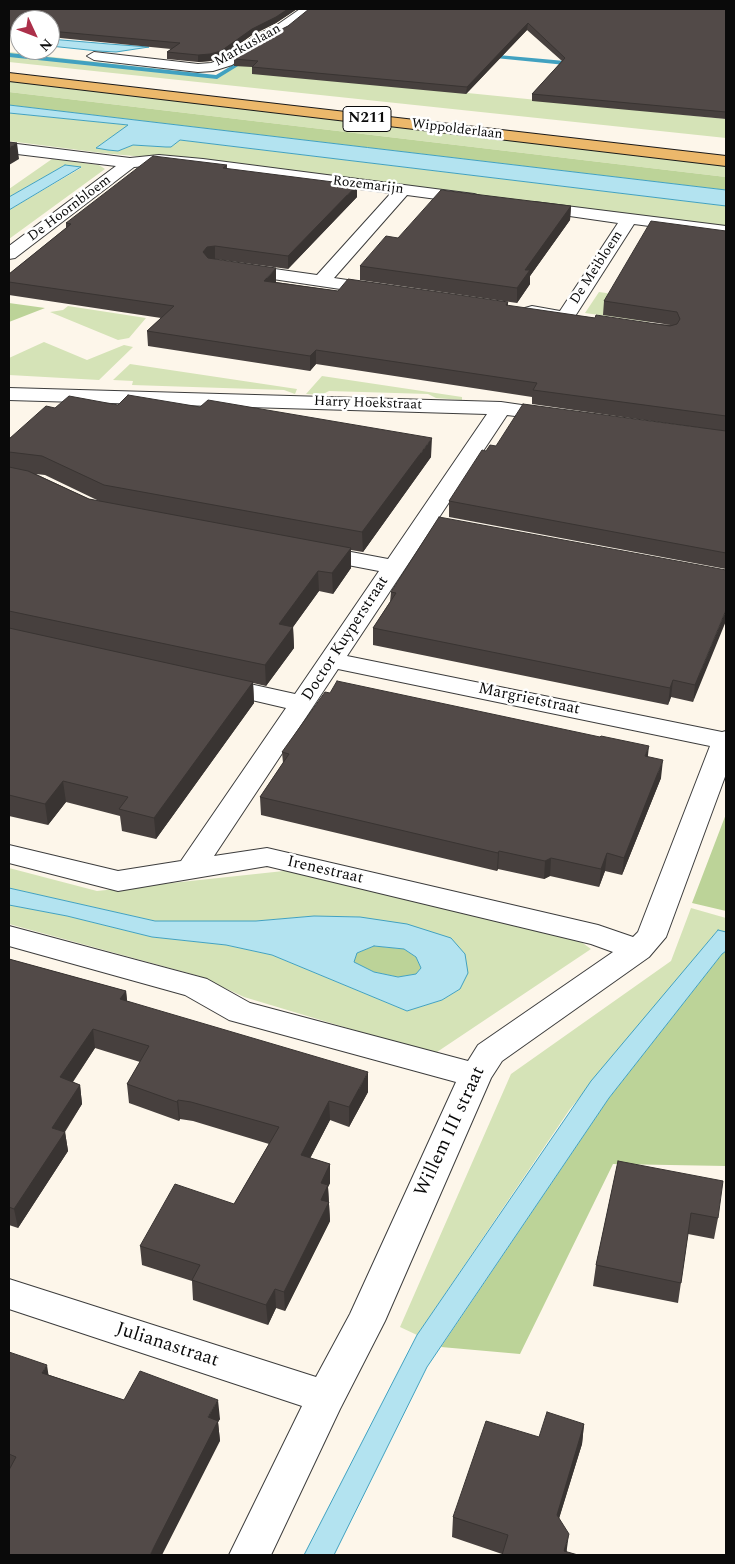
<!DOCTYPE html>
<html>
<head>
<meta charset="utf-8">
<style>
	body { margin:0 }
	#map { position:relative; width:735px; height:1564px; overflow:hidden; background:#fdf6ea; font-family:Spectral,serif }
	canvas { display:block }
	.frame { position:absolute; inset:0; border:10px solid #0a0a0a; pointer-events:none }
	.north { position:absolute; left:10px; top:10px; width:50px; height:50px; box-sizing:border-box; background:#fff; border:1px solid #9d9d9d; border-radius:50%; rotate:133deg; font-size:14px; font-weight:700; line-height:20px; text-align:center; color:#0a0a0a }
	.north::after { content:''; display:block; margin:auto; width:18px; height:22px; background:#ac304a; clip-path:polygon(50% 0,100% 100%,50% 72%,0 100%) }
</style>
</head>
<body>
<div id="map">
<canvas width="735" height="1564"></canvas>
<div class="frame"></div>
<div class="north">N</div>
</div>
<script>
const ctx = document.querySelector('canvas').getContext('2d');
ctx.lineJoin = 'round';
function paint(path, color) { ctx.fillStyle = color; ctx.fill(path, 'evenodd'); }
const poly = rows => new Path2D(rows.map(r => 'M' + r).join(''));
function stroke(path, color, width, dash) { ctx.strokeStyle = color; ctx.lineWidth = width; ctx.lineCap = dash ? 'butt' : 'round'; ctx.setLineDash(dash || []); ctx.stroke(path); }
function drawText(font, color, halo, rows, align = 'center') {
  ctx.font = font + ' Spectral,serif'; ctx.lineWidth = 5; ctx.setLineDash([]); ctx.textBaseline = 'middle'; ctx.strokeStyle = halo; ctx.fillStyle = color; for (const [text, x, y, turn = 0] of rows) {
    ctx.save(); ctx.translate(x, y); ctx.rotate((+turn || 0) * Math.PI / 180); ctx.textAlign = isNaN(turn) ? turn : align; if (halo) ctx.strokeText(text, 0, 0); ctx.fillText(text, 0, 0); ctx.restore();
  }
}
paint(poly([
	[277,40,259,72,726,119,726,138,9,62,9,52,217,76],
	[9,81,726,166,726,177,9,92],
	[9,113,129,125,97,147,108,150,118,151,133,145,167,147,171,147,180,140,726,206,726,226,239,166,102,153,9,141],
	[52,159,99,165,105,169,9,239,9,210,81,168,65,165,9,197,9,189],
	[599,292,662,301,649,322,585,313],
	[68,306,146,318,129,338,118,340,50,312,63,310],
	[44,342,87,360,124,345,133,347,99,380,9,375,9,358],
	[130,364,297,389,295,394,284,390,132,385,133,381,113,380],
	[322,376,462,397,462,400,436,398,428,394,329,391,321,395,306,394],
	[9,868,97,891,293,870,573,936,591,949,434,1054,244,997,199,976,9,924,9,905,67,916,152,937,226,945,272,955,407,1011,442,1000,460,989,360,917,314,916,256,921,155,921,9,888],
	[691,908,726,918,726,932,718,930,570,1109,417,1335,400,1327,511,1074,671,961]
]), '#d5e3b7');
paint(poly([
	[9,92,726,177,726,190,9,105],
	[9,303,45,308,9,322],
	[726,814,726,911,692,903],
	[374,946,404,949,416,957,421,968,416,974,398,977,374,972,353,962,357,953],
	[726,951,726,1166,613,1164,520,1354,441,1347,609,1098,722,954]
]), '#bcd398');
const water = poly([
	[50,39,109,44,149,47,116,52,98,51,50,46,50,39],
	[9,105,726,190,726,206,180,140,171,147,166,147,133,145,118,151,108,150,96,148,128,125,9,113,9,105],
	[65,165,81,167,9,210,9,197,65,165],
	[9,888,155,921,256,921,314,916,360,917,407,924,451,938,465,954,468,973,460,989,442,1000,407,1011,272,955,226,945,152,937,67,916,9,905,9,888],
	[374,946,404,949,416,957,421,968,416,974,398,977,374,972,354,962,357,953,374,946],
	[718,930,726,932,726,951,722,954,609,1098,427,1367,334,1555,304,1555,417,1335,591,1081,718,930]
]);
paint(water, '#b3e3f0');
stroke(water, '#41a1c0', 1);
paint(poly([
	[9,53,216,75,246,57,251,58,217,79,9,57,9,53],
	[487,54,576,62,579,64,576,66,485,57,487,54]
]), '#41a1c0');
const street = poly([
	[300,9,314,9,287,31,263,43,232,65,213,71,198,72,94,60,87,56,94,52,198,64,211,63,222,59,253,37,277,25,300,9],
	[9,143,130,158,159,155,203,159,474,194,480,196,482,199,480,202,474,204,407,195,334,278,387,286,390,290,387,294,381,295,239,274,233,273,230,269,233,265,239,264,317,275,391,193,203,169,159,165,134,167,15,258,9,259,9,246,116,166,9,153,9,143],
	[534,202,726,226,726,236,634,224,572,321,565,323,532,318,525,316,523,312,525,308,532,306,560,311,618,223,528,210,526,207,528,204,534,202],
	[9,388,501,402,563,411,566,415,563,419,556,421,507,415,347,656,722,732,726,731,726,774,666,937,649,957,502,1061,491,1078,385,1321,340,1409,271,1555,229,1555,302,1406,9,1309,9,1279,316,1377,350,1314,456,1082,229,1020,185,995,9,946,9,926,207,979,250,1003,468,1061,478,1045,613,952,591,944,267,866,118,891,9,863,9,845,118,871,181,861,286,708,209,690,205,685,209,680,218,677,295,694,379,571,306,557,302,552,306,547,314,545,388,559,487,414,9,400,9,388],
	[338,669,710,746,638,932,633,937,598,925,267,848,214,856,338,669]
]);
const primary = poly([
	[9,73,726,156,726,166,9,81,9,73]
]);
stroke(street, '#3d3d3d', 2);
stroke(primary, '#1b1b1b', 2);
paint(street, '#fff');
paint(primary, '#ecb86b');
paint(poly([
	[9,9,297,9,276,23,252,35,221,57,211,61,198,62,167,59,167,52,171,49,50,37,50,20,20,20,20,35,9,34],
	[726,9,726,119,532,101,532,94,562,61,527,30,466,94,252,74,252,67,234,66,234,59,288,26],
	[227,165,227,169,357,197,288,269,215,259,276,282,338,291,508,302,508,306,595,318,671,325,603,315,604,301,726,231,726,569,449,517,449,501,486,451,496,446,700,428,532,404,532,397,316,364,310,371,148,346,147,331,161,318,9,295,9,274,66,228,66,223],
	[571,206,570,220,530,276,530,284,517,303,360,280,360,266,398,238],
	[118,405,200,407,431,457,363,552,351,550,351,568,333,594,319,591,293,627,294,648,266,686,253,683,254,703,156,839,122,831,120,816,66,802,48,825,9,816,9,439,55,408],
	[36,474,45,475,99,501,89,499],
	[726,570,693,702,671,697,668,705,373,645,373,628,390,602,391,592],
	[282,752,648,757,661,778,622,875,605,871,599,887,550,876,544,879,498,869,497,871,261,815,260,797,283,763],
	[9,959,126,991,127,1001,368,1092,349,1127,330,1120,310,1158,330,1164,330,1183,328,1187,330,1221,285,1311,276,1308,268,1325,193,1300,192,1281,142,1265,140,1246,234,1204,269,1144,193,1121,180,1119,179,1121,129,1103,127,1084,140,1062,95,1048,73,1082,80,1085,82,1104,65,1132,68,1151,18,1228,9,1225],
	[618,1161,718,1218,714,1239,688,1234,678,1303,593,1286,596,1265],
	[9,1352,49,1375,124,1400,220,1419,218,1422,220,1441,9,1555],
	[584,1424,582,1444,559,1518,567,1552,502,1554,452,1537,453,1517,539,1437]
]), '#47403e');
paint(poly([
	[288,9,297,9,276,23,252,35,221,57,211,61,198,62,198,55,252,29],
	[528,23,527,30,466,94,467,87],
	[17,143,19,159,9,165,9,148],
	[357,185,357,197,288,269,288,256],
	[571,206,570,220,530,276,530,284,517,303,517,288,525,270],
	[215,246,215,259,208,261,203,252,207,247],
	[276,268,276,282,264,294,264,281],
	[316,350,316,364,310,371,310,356],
	[432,438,431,457,363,552,362,532],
	[351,548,351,568,333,594,332,573],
	[318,571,319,591,280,645,279,624],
	[726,610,726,621,693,702,695,685],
	[293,627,294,648,266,686,265,665],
	[673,680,671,697,668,705,670,688],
	[253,682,254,703,156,839,154,818],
	[649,746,647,764,645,756],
	[663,760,661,778,622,875,624,858],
	[63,781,66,802,48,825,45,804],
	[499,851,498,869,497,871,498,853],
	[607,853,605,871,599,887,601,869],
	[551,858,550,876,544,879,545,861],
	[126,991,128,1010,120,999],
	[93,1029,95,1048,63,1096,60,1077],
	[368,1072,368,1092,349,1127,349,1107],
	[80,1085,82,1104,57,1143,65,1132,68,1151,18,1228,14,1209,52,1128],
	[178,1100,180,1119,179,1121,177,1102],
	[329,1101,330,1120,302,1174,301,1155],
	[330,1164,330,1183,328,1187,330,1221,285,1311,284,1292,321,1183],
	[275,1289,276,1308,268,1325,266,1305],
	[47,1365,50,1385,42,1373],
	[218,1400,220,1419,218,1422,220,1441,162,1555,150,1555,208,1417],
	[584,1424,582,1444,554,1535,557,1515],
	[569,1534,566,1555,564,1551]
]), '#393432');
const building = poly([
	[9,9,288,9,276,17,252,29,221,51,210,54,198,55,167,52,180,43,50,31,50,20,20,20,20,28,9,27,9,9],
	[309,9,726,9,726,112,532,94,565,58,528,23,467,87,252,67,258,61,234,59,264,38,288,26,309,9],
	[9,142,17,143,9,148,9,142],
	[153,156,227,165,223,168,357,185,288,256,215,246,207,247,203,252,208,258,276,268,264,281,338,291,348,279,508,302,506,305,595,318,596,315,670,326,677,324,680,319,677,312,604,301,651,221,726,231,726,416,533,390,537,383,316,350,310,356,147,331,174,306,9,282,9,274,71,224,66,223,153,156],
	[441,190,571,206,525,270,530,270,517,288,360,266,386,236,398,238,441,190],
	[128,395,200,407,208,400,432,438,362,532,104,485,42,456,9,452,9,439,46,406,55,408,69,396,118,405,128,395],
	[523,404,726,431,726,553,449,501,482,450,486,451,490,445,496,446,523,404],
	[9,467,28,471,89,499,351,548,332,573,318,571,279,624,293,627,265,665,9,611,9,467],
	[439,517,726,570,726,610,695,685,673,680,670,688,373,628,396,593,391,592,439,517],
	[9,628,253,682,154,818,119,809,128,797,63,781,45,804,9,795,9,628],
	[337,681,600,737,601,736,649,746,645,756,663,760,624,858,607,853,601,869,551,858,545,861,499,851,498,853,260,797,289,754,282,752,325,692,330,693,337,681],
	[9,959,126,991,120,999,368,1072,349,1107,329,1101,301,1155,330,1164,321,1183,328,1185,321,1200,329,1202,284,1292,275,1289,266,1305,192,1280,200,1265,140,1246,175,1184,234,1204,279,1127,191,1102,178,1100,177,1102,127,1084,149,1046,93,1029,60,1077,80,1085,52,1128,65,1132,14,1209,9,1207,9,959],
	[618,1161,723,1181,718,1218,691,1213,681,1283,596,1265,618,1161],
	[9,1352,47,1365,42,1373,124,1400,140,1371,218,1400,208,1417,218,1421,150,1555,9,1555,9,1470,16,1457,9,1454,9,1352],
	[547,1412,584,1424,557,1515,569,1534,564,1551,578,1555,502,1555,508,1535,453,1517,486,1421,539,1437,547,1412]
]);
paint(building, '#524a48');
stroke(building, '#393432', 1);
drawText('14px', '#0a0a0a', '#fff', [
	["Markuslaan",248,46,-29],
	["Wippolderlaan",457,130,7],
	["Rozemarijn",368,186,7],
	["De Hoornbloem",70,209,-37],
	["De Meibloem",597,268,-57],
	["Harry Hoekstraat",368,404,2]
]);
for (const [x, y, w] of [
	[367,119,48]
]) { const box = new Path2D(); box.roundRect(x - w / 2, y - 12.5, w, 25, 4); ctx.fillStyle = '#fff'; ctx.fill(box); stroke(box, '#0a0a0a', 1); }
drawText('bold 15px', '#0a0a0a', null, [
	["N211",367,119]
]);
drawText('16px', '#0a0a0a', '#fff', [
	["Doctor Kuyperstraat",346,639,-57],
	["Margrietstraat",529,700,12],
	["Irenestraat",325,871,13]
]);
drawText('19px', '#0a0a0a', '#fff', [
	["Willem III straat",451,1132,-65],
	["Julianastraat",167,1346,18]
]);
</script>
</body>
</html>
